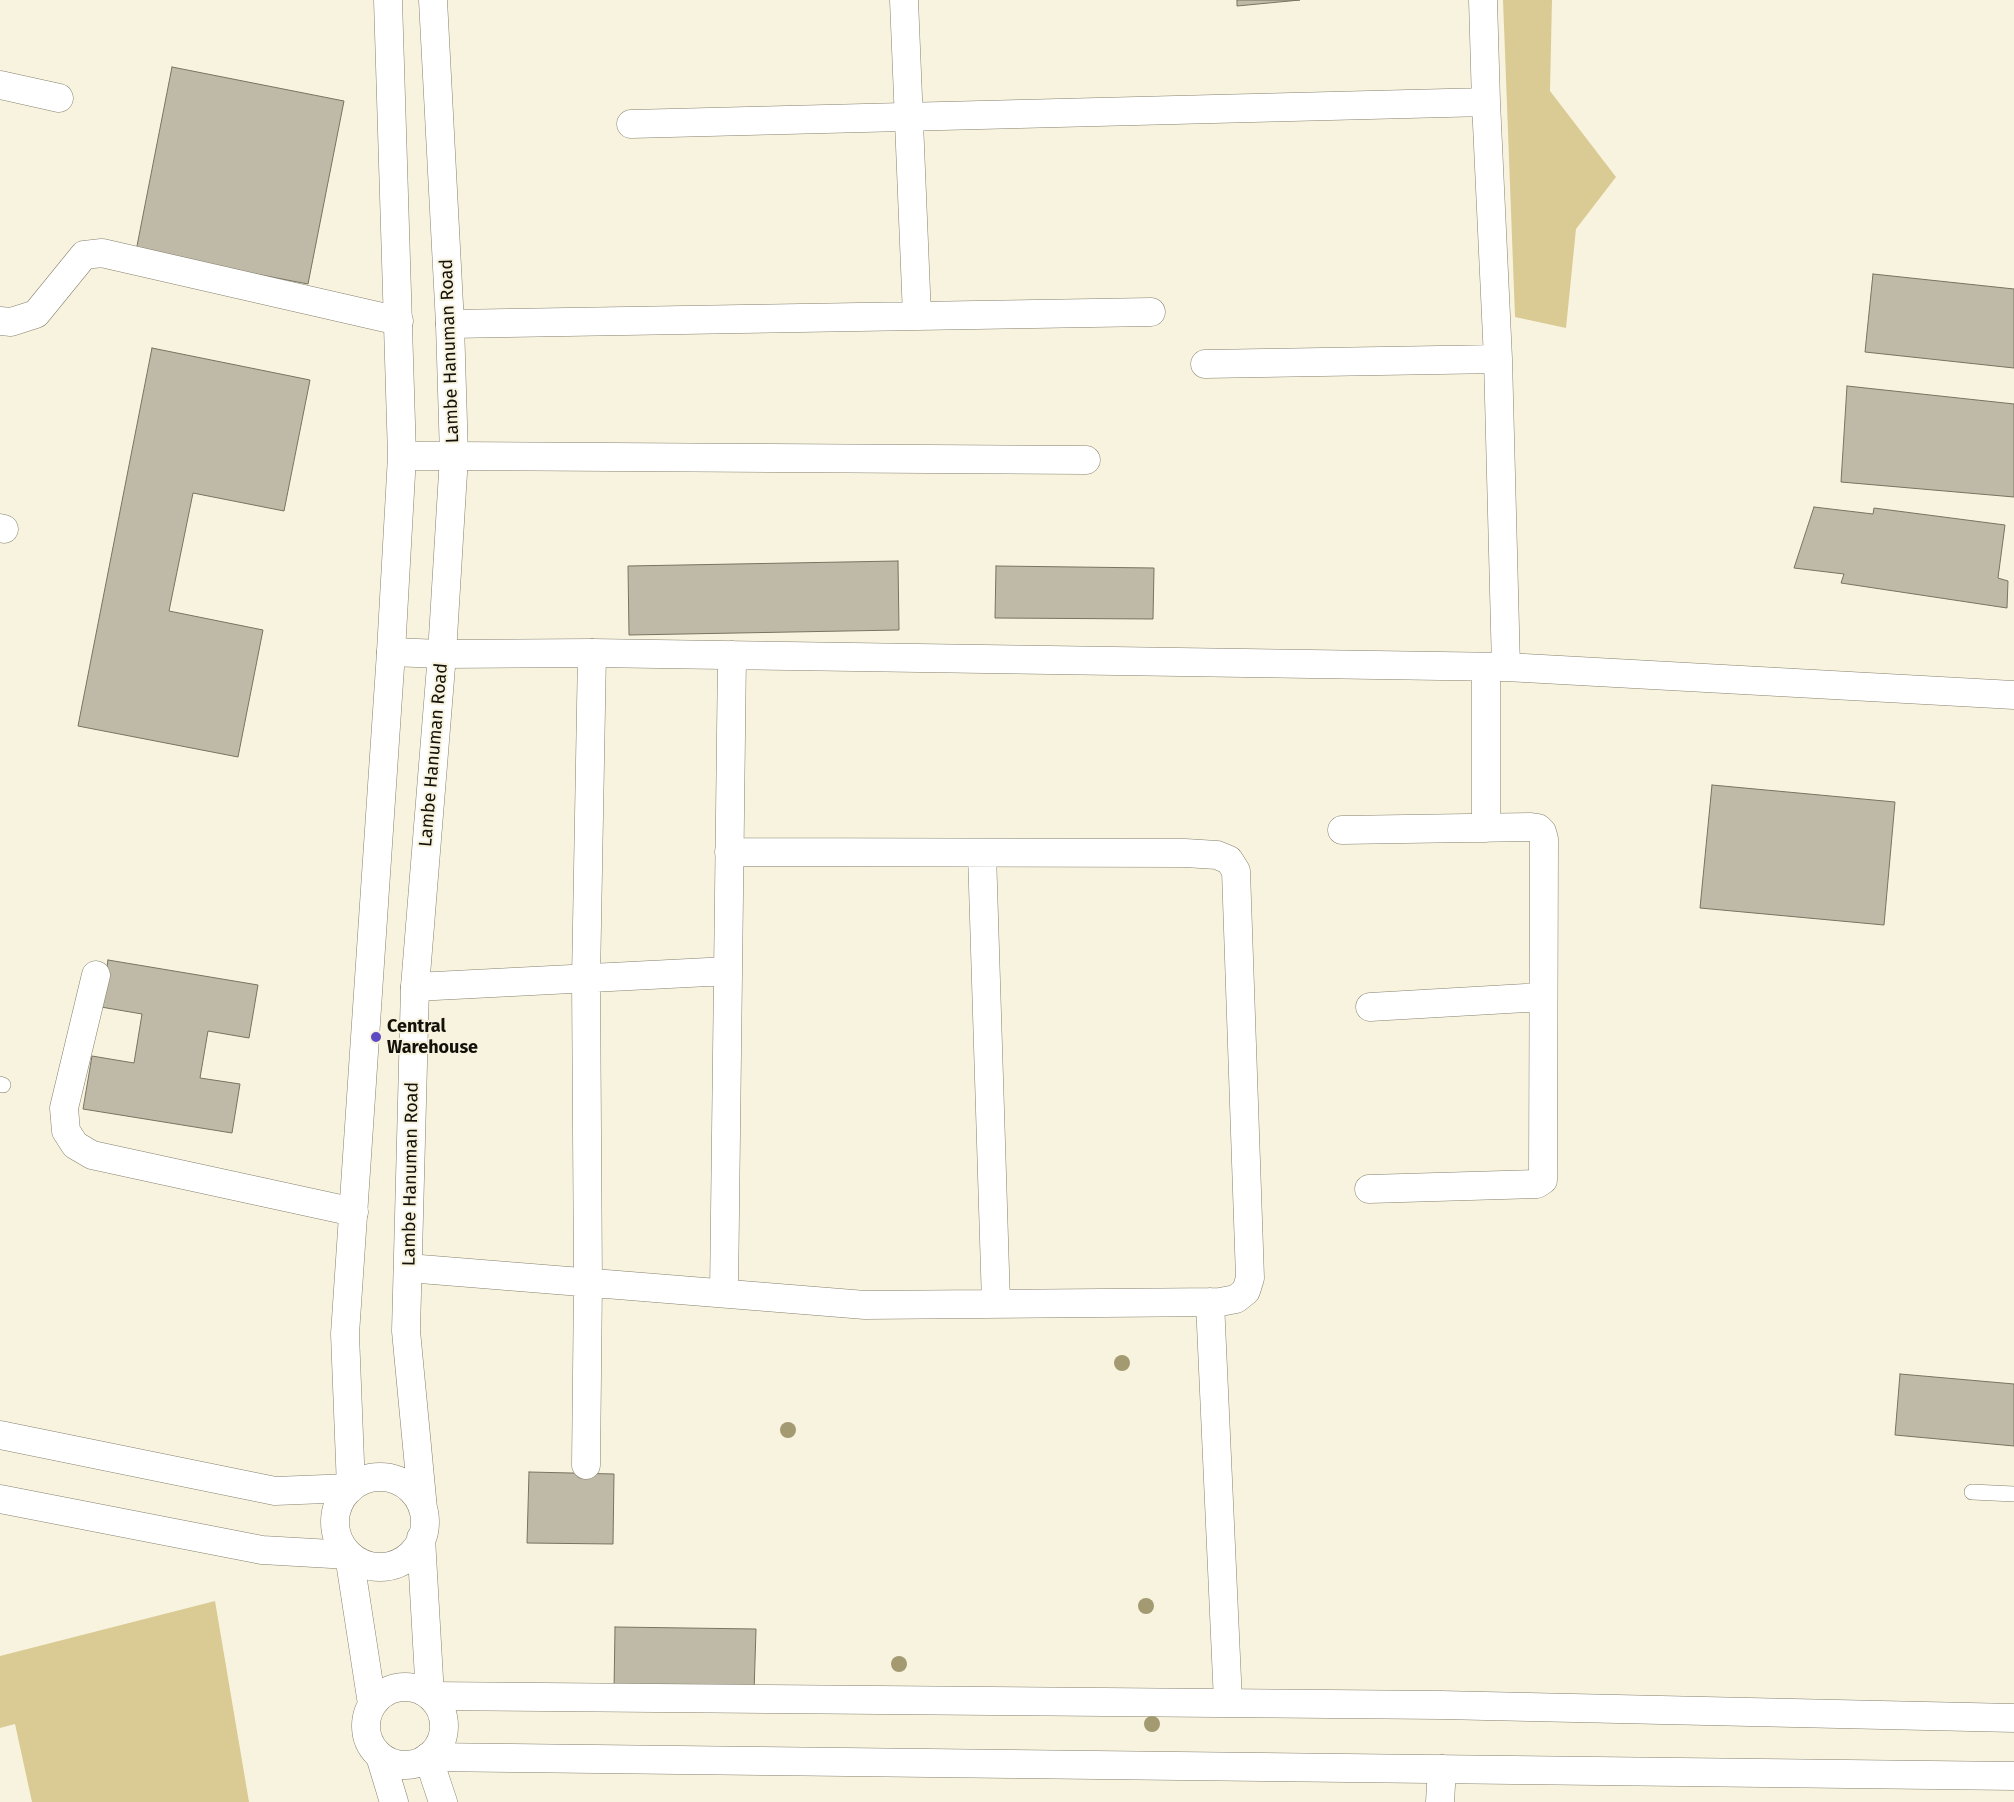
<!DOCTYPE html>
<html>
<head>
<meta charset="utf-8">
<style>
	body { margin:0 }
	canvas { display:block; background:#f8f3de }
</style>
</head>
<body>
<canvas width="2014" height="1802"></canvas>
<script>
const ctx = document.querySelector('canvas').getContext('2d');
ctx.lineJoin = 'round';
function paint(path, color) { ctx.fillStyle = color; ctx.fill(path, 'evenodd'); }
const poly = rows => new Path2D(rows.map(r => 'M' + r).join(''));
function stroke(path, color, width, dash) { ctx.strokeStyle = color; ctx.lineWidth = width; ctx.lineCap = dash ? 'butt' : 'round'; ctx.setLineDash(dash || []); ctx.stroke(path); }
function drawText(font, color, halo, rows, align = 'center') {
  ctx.font = font + ' "Fira Sans",sans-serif'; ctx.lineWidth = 4; ctx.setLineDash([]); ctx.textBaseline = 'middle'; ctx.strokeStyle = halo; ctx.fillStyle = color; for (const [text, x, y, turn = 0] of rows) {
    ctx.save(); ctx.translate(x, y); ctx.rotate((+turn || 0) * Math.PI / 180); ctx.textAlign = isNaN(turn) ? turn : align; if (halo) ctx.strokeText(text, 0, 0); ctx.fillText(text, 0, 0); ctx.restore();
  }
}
paint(poly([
	[1503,0,1552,0,1550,91,1616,177,1576,229,1566,328,1515,317],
	[215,1601,249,1802,32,1802,15,1724,0,1728,0,1656]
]), '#dacb95');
const building = poly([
	[1237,0,1300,0,1237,6,1237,0],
	[172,67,344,101,308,284,136,251,172,67],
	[1873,274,2014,289,2014,368,1865,352,1873,274],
	[152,348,310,380,284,511,193,493,169,611,263,630,238,757,78,726,152,348],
	[1847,386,2014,404,2014,497,1841,482,1847,386],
	[1814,507,1873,514,1874,508,2005,525,1998,578,2008,581,2007,608,1841,583,1844,574,1794,568,1814,507],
	[898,561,899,630,629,635,628,566,898,561],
	[996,566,1154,568,1153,619,995,618,996,566],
	[1712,785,1895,802,1884,925,1700,908,1712,785],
	[108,960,258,985,249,1038,208,1031,200,1078,240,1084,232,1133,83,1109,92,1056,134,1063,142,1014,101,1007,108,960],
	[1900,1374,2014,1384,2014,1446,1895,1435,1900,1374],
	[529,1472,614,1474,613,1544,527,1543,529,1472],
	[615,1627,756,1629,754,1693,614,1691,615,1627]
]);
paint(building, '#bfbaa7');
stroke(building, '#787361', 1);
const service = poly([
	[0,1084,3,1085],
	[1972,1492,2014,1494]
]);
const minor = poly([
	[904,0,917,316],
	[1483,0,1486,102,1498,359,1506,667],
	[0,85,59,98],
	[631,124,1486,102],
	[0,321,11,322,36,314,84,255,102,253,399,321],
	[450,324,1151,312],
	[1205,364,1498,359],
	[454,456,1086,460],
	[0,528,4,529],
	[391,652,442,654,592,653,1506,667,2014,695],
	[1486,828,1486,667],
	[1342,830,1531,827,1538,828,1542,832,1544,839,1543,1180,1537,1184,1369,1189],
	[982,853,996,1303],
	[96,975,64,1108,66,1131,75,1145,92,1155,354,1212],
	[415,987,728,971],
	[1370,1007,1543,997],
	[408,1268,865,1305,1220,1302,1236,1299,1246,1291,1250,1278,1236,871,1229,860,1217,855,1185,853,729,852],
	[724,1293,732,655],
	[1210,1302,1228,1702],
	[586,1465,588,1283,586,979,592,653],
	[1440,1802,1442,1769]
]);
const tertiary = poly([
	[0,1435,275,1491,351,1488],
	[0,1499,262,1550,349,1555],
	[430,1696,1441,1705,2014,1718],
	[428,1757,2014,1776]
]);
const secondary = poly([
	[402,456,454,456],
	'335 1522a45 45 0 1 1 90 0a45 45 0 1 1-90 0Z',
	[351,1488,345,1334,391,652,402,456,388,0],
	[423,1509,406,1331,415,987,442,654,454,456,450,324,433,0],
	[421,1538,430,1696],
	[349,1555,372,1704],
	'366 1726a39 39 0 1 1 78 0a39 39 0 1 1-78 0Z',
	[380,1756,394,1802],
	[428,1757,443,1802]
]);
stroke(service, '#86816e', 16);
stroke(minor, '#86816e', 29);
stroke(tertiary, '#86816e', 29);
stroke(secondary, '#86816e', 29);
stroke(service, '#fff', 15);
stroke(minor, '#fff', 28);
stroke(tertiary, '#fff', 28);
stroke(secondary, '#fff', 28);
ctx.fillStyle = '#a49a72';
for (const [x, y] of [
	[1122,1363],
	[788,1430],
	[1146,1606],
	[899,1664],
	[1152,1724]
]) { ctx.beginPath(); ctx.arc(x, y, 8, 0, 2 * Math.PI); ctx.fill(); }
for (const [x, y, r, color] of [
	[376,1037,6,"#5c4ac2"]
]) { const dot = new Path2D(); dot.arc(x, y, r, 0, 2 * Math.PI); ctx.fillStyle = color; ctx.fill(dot); stroke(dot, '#f8f3de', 2); }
drawText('18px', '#13110a', '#f8f3de', [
	["Lambe Hanuman Road",450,351,-92],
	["Lambe Hanuman Road",434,755,-85],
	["Lambe Hanuman Road",411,1174,-89]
]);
drawText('bold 18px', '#13110a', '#f8f3de', [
	["Central",387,1027],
	["Warehouse",387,1048]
], 'left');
</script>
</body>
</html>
